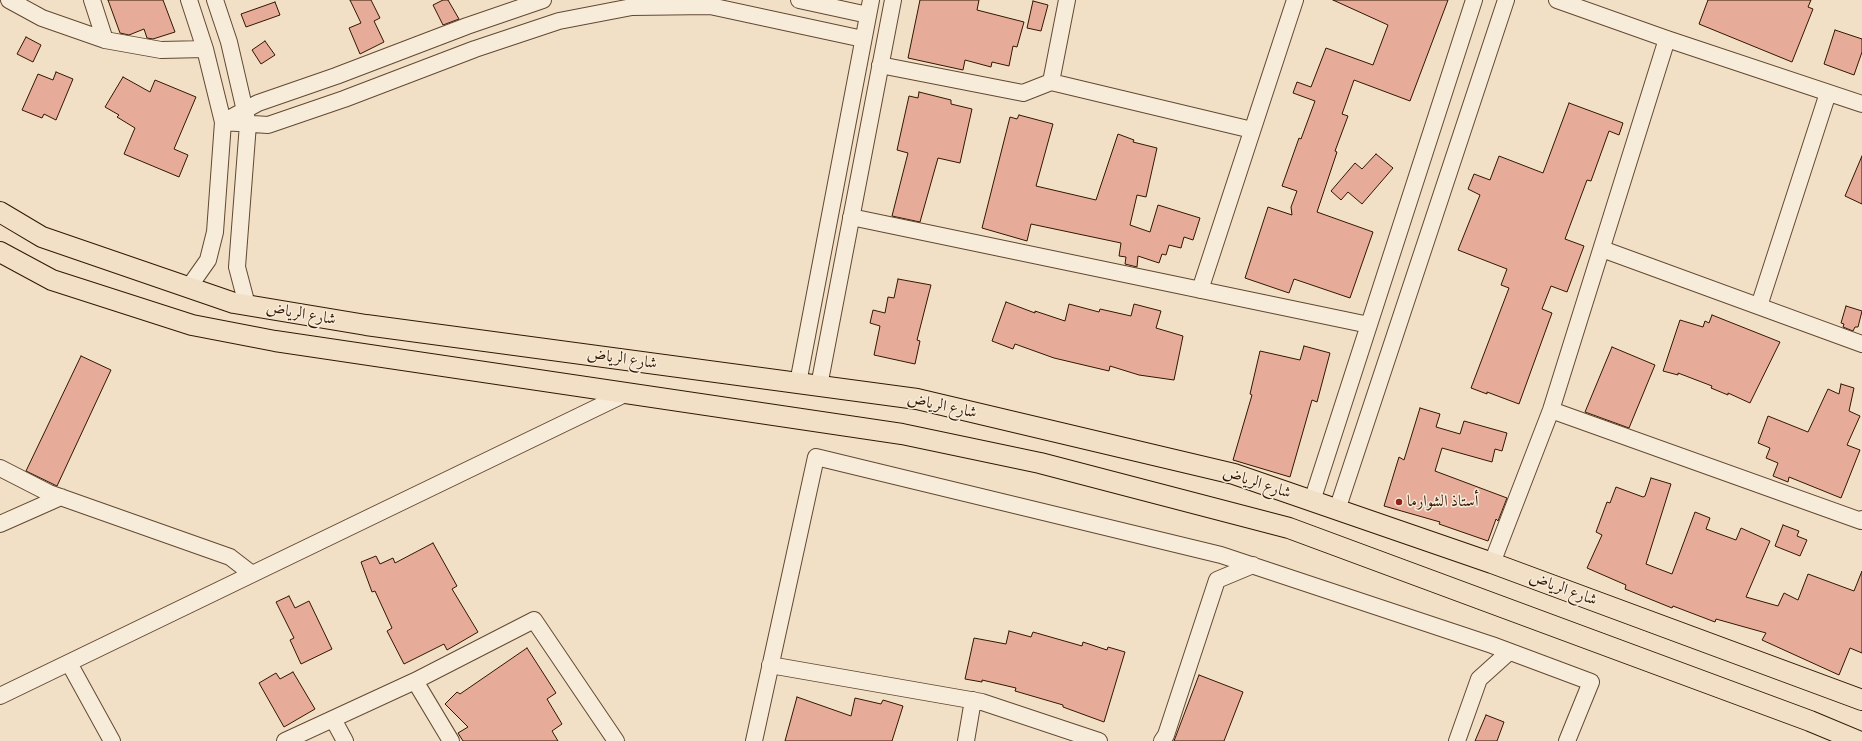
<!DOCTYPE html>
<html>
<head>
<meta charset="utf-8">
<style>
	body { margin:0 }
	canvas { display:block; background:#f2e0c6 }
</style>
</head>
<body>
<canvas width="1862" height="741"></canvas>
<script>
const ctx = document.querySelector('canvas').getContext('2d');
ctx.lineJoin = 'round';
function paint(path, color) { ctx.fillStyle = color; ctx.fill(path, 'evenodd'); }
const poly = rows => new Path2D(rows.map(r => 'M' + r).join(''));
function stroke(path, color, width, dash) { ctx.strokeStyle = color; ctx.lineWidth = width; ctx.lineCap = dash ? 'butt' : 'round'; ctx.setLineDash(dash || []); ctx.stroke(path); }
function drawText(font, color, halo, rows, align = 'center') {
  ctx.font = font + ' "EB Garamond",Amiri,serif'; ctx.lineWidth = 3; ctx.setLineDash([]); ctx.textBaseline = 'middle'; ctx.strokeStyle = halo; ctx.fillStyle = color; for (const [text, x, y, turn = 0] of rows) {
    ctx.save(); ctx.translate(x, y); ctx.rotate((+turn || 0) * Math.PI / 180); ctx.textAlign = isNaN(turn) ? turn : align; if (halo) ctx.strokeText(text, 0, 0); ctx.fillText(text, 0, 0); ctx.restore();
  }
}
const building = poly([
	[108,0,163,0,175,32,153,39,147,38,144,29,129,35,120,33,108,0],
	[350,0,371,0,380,18,374,21,384,42,360,54,349,28,361,23,350,0],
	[443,0,448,0,459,19,443,25,433,5,443,0],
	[920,0,979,0,977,10,1024,22,1017,47,1013,46,1009,66,992,62,991,67,965,60,963,70,908,58,920,0],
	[1333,0,1448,0,1410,101,1354,80,1342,114,1348,116,1335,151,1337,152,1317,212,1373,232,1350,298,1294,279,1289,293,1245,278,1268,207,1292,215,1291,207,1297,191,1282,186,1299,138,1301,139,1315,101,1293,93,1297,82,1311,87,1326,48,1373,65,1388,25,1333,0],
	[1708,0,1811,0,1808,7,1813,9,1792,62,1699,24,1708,0],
	[1033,1,1048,5,1041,31,1027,28,1033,1],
	[275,2,280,15,246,27,241,14,275,2],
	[1835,30,1862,39,1862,52,1854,75,1824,64,1835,30],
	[26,37,41,45,33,62,17,54,26,37],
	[265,41,275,55,261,64,252,50,265,41],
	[56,72,73,79,56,120,44,114,42,118,22,110,38,74,53,80,56,72],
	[123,77,150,92,155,80,196,97,174,149,188,155,179,177,124,154,135,128,117,117,119,115,105,107,123,77],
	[919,92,951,100,951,104,972,109,960,163,938,158,920,222,892,216,908,153,897,150,909,96,918,98,919,92],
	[1569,103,1623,123,1619,135,1609,131,1591,181,1587,180,1565,239,1584,246,1567,292,1551,286,1542,309,1552,313,1519,404,1487,392,1487,394,1471,388,1509,288,1501,285,1507,269,1458,250,1480,195,1468,189,1474,174,1490,180,1499,156,1543,173,1569,103],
	[1019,115,1053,124,1036,186,1096,200,1118,134,1134,140,1133,142,1157,148,1146,197,1137,195,1130,225,1150,232,1158,205,1200,218,1193,240,1184,237,1181,248,1169,245,1166,255,1162,254,1159,263,1138,256,1137,267,1125,264,1126,257,1119,256,1121,243,1031,224,1027,241,982,228,1010,117,1017,119,1019,115],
	[1376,154,1393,168,1362,204,1348,192,1341,200,1331,191,1355,163,1362,169,1376,154],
	[1862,156,1862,204,1845,196,1862,156],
	[898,279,931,285,917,340,920,341,915,364,874,355,880,326,870,323,873,310,885,313,888,297,894,298,898,279],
	[1006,302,1035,313,1035,311,1065,321,1069,304,1099,312,1100,309,1131,316,1134,304,1161,311,1156,328,1183,336,1174,380,1139,375,1110,366,1109,371,1054,358,1015,344,1013,349,992,341,1006,302],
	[1846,306,1862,311,1858,327,1855,327,1853,331,1843,327,1844,324,1841,323,1846,306],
	[1712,315,1780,342,1750,403,1728,393,1728,395,1711,388,1712,386,1678,373,1678,375,1663,371,1680,320,1703,327,1705,321,1709,323,1712,315],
	[1304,346,1330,353,1317,402,1312,400,1290,477,1233,460,1252,395,1250,394,1260,351,1300,360,1304,346],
	[1612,347,1655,365,1629,428,1585,412,1612,347],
	[81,356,111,370,57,486,26,471,81,356],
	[1841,384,1854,388,1849,411,1860,416,1847,445,1860,450,1841,498,1789,477,1788,482,1773,476,1778,463,1766,458,1770,448,1758,443,1768,416,1808,432,1828,389,1839,394,1841,384],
	[1420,408,1440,414,1436,427,1460,434,1464,421,1507,433,1502,451,1495,449,1492,462,1442,448,1435,471,1507,498,1498,521,1496,519,1488,541,1439,524,1440,522,1384,506,1399,457,1404,460,1420,408],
	[1651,478,1671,484,1646,564,1672,574,1695,512,1710,518,1706,529,1736,540,1741,528,1770,541,1746,597,1778,606,1784,593,1798,600,1808,574,1854,591,1862,571,1862,653,1850,648,1839,675,1762,640,1766,633,1716,619,1715,622,1673,606,1672,608,1625,589,1626,585,1587,568,1602,535,1596,532,1607,502,1610,503,1616,487,1643,497,1645,496,1651,478],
	[1783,525,1799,531,1797,536,1807,540,1800,556,1775,546,1783,525],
	[433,543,457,586,452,589,478,632,447,650,444,644,404,664,387,631,392,628,375,591,372,592,361,562,376,556,380,564,393,558,395,563,433,543],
	[289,596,295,608,309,601,332,649,301,664,290,640,294,638,276,602,289,596],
	[1009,631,1031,637,1033,632,1082,646,1083,642,1107,650,1108,647,1125,652,1104,722,1063,707,1063,705,1015,691,1016,688,982,680,982,682,965,679,974,638,1006,644,1009,631],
	[527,648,556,693,547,699,562,724,552,731,558,741,463,741,458,733,468,727,445,704,457,692,460,694,527,648],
	[293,672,315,709,284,727,259,683,276,673,280,679,293,672],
	[1199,675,1243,692,1224,741,1174,741,1199,675],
	[797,697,851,716,855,698,881,704,883,700,903,706,892,741,785,741,797,697],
	[1486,715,1504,722,1497,741,1475,741,1486,715]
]);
paint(building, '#e6ac99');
stroke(building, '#321700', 1);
const minor = poly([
	[9,0,42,18,105,40,161,50,205,49],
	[92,0,105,40],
	[215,0,229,42,248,124,237,267,247,305],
	[799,0,868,15],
	[1067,0,1051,82,1252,130],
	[1557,0,1667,39,1862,104],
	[880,65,1023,93,1051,82],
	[223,122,268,125,344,99,475,49,559,21,632,7,710,6,863,39],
	[223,122,258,103,336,76,467,26,543,0],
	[851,217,1369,325],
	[1602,249,1862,344],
	[189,287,208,260,215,232,223,122,205,49,189,0],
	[1200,290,1295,0],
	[1759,306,1828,93],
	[798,383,871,0],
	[819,386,893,0],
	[1551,410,1861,521,1862,519],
	[0,468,49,493,230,557,252,574],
	[1312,501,1474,0],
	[1337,510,1506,0],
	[0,524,61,497],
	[1492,563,1551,410,1667,39],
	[69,663,112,741],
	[770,665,982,702,1099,741],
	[415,681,534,620,616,741],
	[0,696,627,393],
	[333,719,345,741],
	[285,741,415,681,451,741],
	[754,741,816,457,1221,555,1492,645,1591,682,1567,741],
	[966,741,973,700],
	[1162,741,1166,735,1217,580,1253,565],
	[1457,741,1479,679,1509,652]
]);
const major = poly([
	[0,212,42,237,234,303,366,325,917,399,1234,474,1492,563,1862,700],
	[0,252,52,280,192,325,275,341,902,434,1040,463,1289,528,1810,721,1858,741]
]);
stroke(minor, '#624932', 18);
stroke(major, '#321700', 22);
stroke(minor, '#f7ebda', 16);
stroke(major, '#f2e0c6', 20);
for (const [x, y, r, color] of [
	[1399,502,4,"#8f2418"]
]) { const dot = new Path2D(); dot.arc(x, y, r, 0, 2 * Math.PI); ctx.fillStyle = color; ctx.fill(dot); stroke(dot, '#f7ebda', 1.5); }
drawText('16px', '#321700', '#f7ebda', [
	["شارع الرياض",301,314,10],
	["شارع الرياض",622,359,8],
	["شارع الرياض",942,406,12],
	["شارع الرياض",1257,483,18],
	["شارع الرياض",1563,589,20]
]);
drawText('16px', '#321700', '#f7ebda', [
	["أستاذ الشوارما",1407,502]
], 'left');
</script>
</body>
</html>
